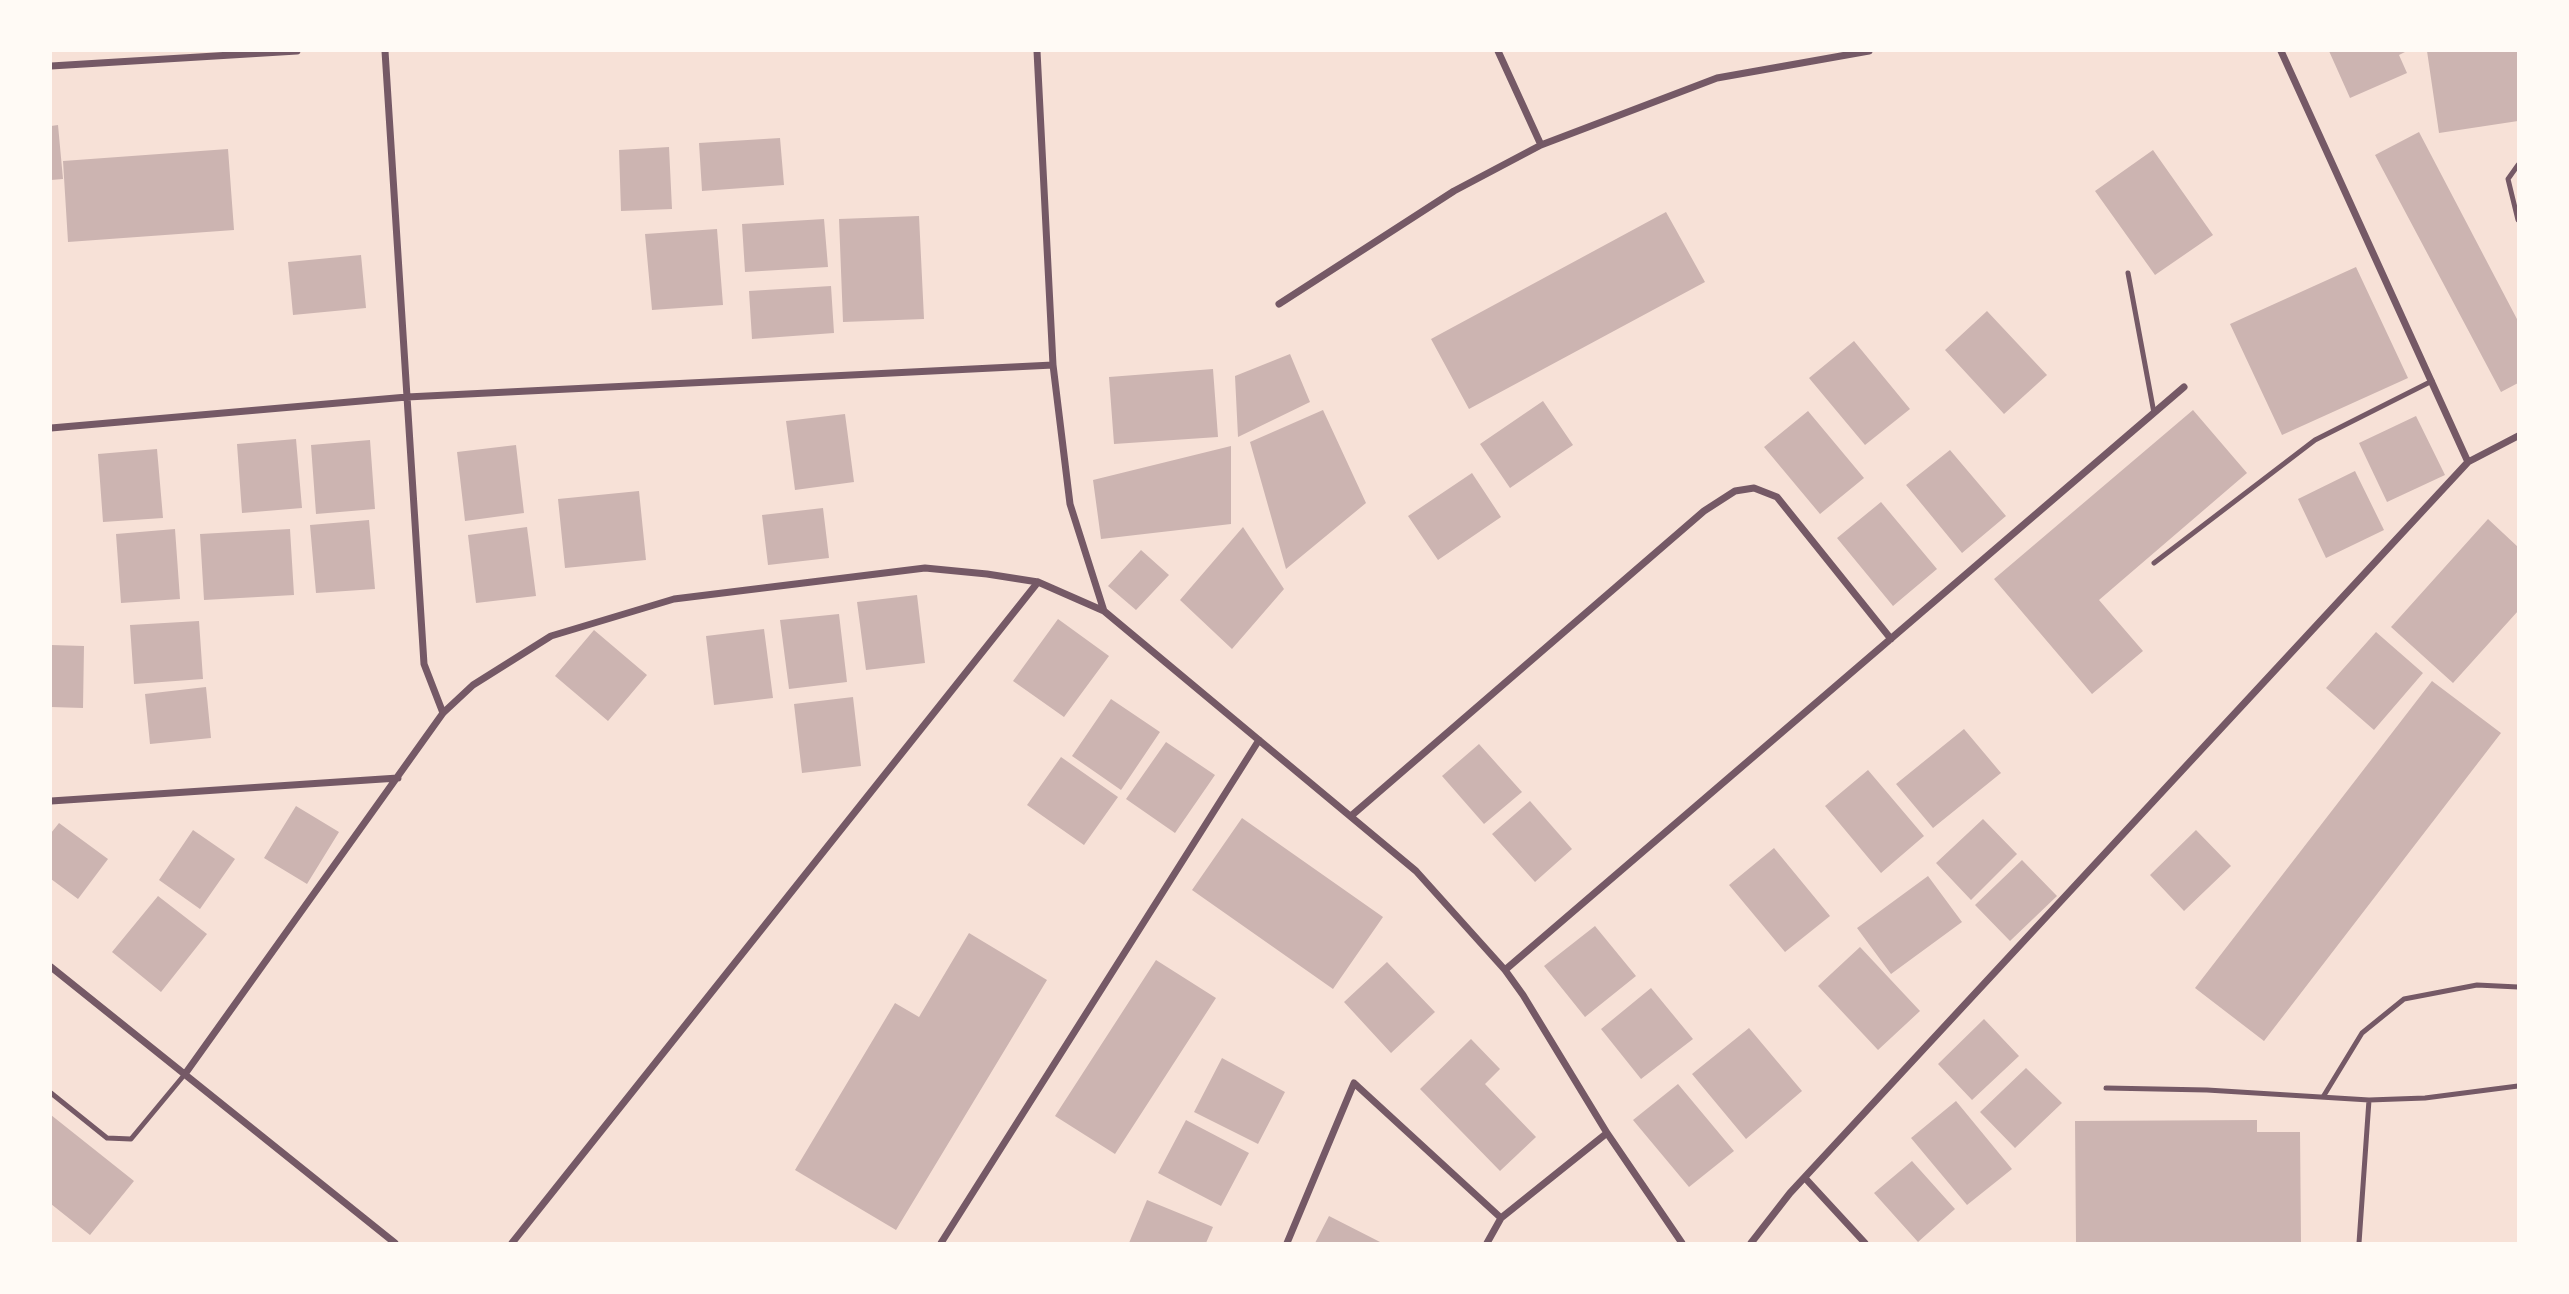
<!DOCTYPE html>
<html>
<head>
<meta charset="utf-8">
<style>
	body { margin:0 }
	#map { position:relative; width:2569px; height:1294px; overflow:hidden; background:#f7e1d7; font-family:"Sofia Sans Condensed",sans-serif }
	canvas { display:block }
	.frame { position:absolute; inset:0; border:52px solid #fffaf5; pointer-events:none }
</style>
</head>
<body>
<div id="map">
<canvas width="2569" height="1294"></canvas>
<div class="frame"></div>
</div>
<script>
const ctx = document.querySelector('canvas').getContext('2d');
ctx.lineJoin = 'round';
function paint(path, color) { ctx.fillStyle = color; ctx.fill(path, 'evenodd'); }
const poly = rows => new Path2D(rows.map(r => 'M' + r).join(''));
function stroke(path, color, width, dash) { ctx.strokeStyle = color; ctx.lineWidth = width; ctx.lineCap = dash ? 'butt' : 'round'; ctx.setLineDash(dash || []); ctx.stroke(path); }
paint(poly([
	[2329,51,2407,51,2399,55,2407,73,2350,98],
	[2427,51,2518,51,2518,121,2439,133],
	[58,125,63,179,51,180,51,126],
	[2419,132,2518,321,2518,383,2501,392,2375,155],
	[780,138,784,185,702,191,699,143],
	[669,147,672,209,621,211,619,150],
	[228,149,234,230,68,242,63,161],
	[2153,150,2213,235,2155,275,2095,191],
	[1666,212,1705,282,1469,409,1431,339],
	[919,216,924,319,843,322,839,219],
	[824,219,828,267,745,272,742,224],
	[717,229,723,305,652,310,645,234],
	[361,255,366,308,293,315,288,262],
	[2356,267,2408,378,2282,435,2230,324],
	[831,286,834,333,752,339,749,291],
	[1987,311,2047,375,2004,414,1945,350],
	[1854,341,1910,409,1865,445,1809,378],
	[1290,354,1310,402,1238,437,1235,376],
	[1213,369,1218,437,1114,444,1109,377],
	[1543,401,1573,445,1510,488,1480,444],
	[1323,410,1366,503,1286,569,1250,442],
	[2193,410,2247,473,2099,600,2143,651,2092,694,1994,579],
	[1808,411,1864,478,1820,514,1764,447],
	[845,414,854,482,795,490,786,421],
	[2416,416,2445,475,2387,502,2359,443],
	[296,439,302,508,242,513,237,444],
	[370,440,375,509,316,514,311,445],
	[516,445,524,513,465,521,457,452],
	[1231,446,1231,524,1101,539,1093,480],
	[157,449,163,518,103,522,98,454],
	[1950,450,2006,516,1962,553,1906,485],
	[2355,471,2384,530,2326,558,2298,499],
	[1472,473,1501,517,1438,560,1408,516],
	[639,491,646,560,565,568,558,499],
	[1881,502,1937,569,1893,606,1837,538],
	[823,508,829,558,768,565,762,515],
	[2488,519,2518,547,2518,611,2453,683,2391,627],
	[369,520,375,589,316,593,310,525],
	[527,527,536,596,476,603,468,535],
	[1243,527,1284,589,1232,649,1180,600],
	[175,529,180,599,121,603,116,534],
	[290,529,294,595,204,600,200,534],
	[1141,550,1169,575,1136,610,1108,586],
	[917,595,925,663,866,670,857,602],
	[839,614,847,682,789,689,780,620],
	[1058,619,1109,656,1064,717,1013,681],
	[199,621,203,679,134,684,130,625],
	[764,629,773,698,714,705,706,636],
	[594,630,647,675,608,721,555,676],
	[2376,632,2423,673,2374,730,2326,688],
	[51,645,84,646,83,708,51,707],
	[2432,681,2501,733,2264,1041,2195,988],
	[206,687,211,738,150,744,145,694],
	[853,697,861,766,802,773,794,704],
	[1111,699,1160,732,1121,790,1072,756],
	[1964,729,2001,773,1933,828,1896,784],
	[1166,742,1215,775,1175,833,1126,799],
	[1479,744,1522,792,1484,824,1442,776],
	[1061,757,1118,797,1084,845,1027,805],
	[1868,770,1924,836,1881,873,1825,806],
	[1530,801,1572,849,1535,882,1492,834],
	[296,806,339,832,307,884,264,858],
	[1242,818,1383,917,1333,989,1192,890],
	[1983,819,2017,854,1971,900,1936,863],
	[59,823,108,859,78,899,51,879,51,833],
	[193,830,235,859,200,909,159,880],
	[2196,830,2231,866,2184,911,2150,875],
	[1774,848,1830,916,1785,952,1729,885],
	[2022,860,2057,896,2010,941,1975,905],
	[1928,876,1962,922,1891,974,1857,928],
	[158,896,207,934,161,992,112,952],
	[1595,926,1636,976,1585,1017,1544,966],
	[969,933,1047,980,896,1230,795,1170,895,1003,919,1017],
	[1860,947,1920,1011,1878,1050,1818,986],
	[1156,960,1216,998,1115,1154,1055,1116],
	[1387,962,1435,1012,1391,1053,1344,1002],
	[1651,988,1693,1039,1641,1079,1601,1029],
	[1984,1019,2019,1056,1972,1100,1938,1064],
	[1749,1028,1802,1091,1746,1139,1692,1074],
	[1471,1039,1500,1069,1485,1084,1536,1137,1500,1171,1420,1089],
	[1222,1058,1285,1092,1258,1144,1194,1112],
	[2026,1068,2062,1103,2015,1148,1980,1112],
	[1678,1084,1734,1151,1689,1187,1633,1120],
	[1956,1101,2012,1169,1967,1205,1911,1138],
	[51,1115,134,1181,90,1235,51,1204],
	[1186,1120,1249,1153,1221,1206,1158,1173],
	[2257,1120,2257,1132,2300,1132,2301,1243,2076,1243,2075,1121],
	[1912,1161,1955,1209,1918,1242,1874,1193],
	[1147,1200,1213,1227,1206,1243,1129,1243],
	[1329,1216,1382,1243,1315,1243]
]), '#ccb4b1');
stroke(poly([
	[2518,165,2508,179,2518,220],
	[2128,273,2154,413],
	[2154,563,2315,440,2432,381],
	[2106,1088,2207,1090,2369,1100],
	[51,1093,107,1138,131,1139,185,1074],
	[2323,1097,2362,1033,2404,999,2477,985,2518,987],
	[2359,1243,2369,1100,2425,1098,2518,1086]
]), '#755966', 5);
stroke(poly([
	[385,51,424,664,443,713],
	[1037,51,1053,365,1070,504,1104,611],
	[1498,51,1541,145],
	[2281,51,2468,462],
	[51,66,297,51],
	[1279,304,1454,191,1541,145,1717,78,1869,51],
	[51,428,407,397,1053,365],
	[51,801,398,778],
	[1351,816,1704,511,1735,491,1754,488,1777,497,1891,639],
	[51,967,395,1243],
	[1505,970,2184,387],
	[185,1074,443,713,473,685,551,636,674,599,925,568,987,574,1038,582,1104,611,1416,871,1505,970,1523,995,1607,1133,1682,1243],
	[1805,1178,1865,1243],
	[512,1243,1038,582],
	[941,1243,1259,740],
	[1287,1243,1354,1083,1501,1218],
	[1487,1243,1501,1218,1607,1133],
	[1751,1243,1790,1193,2468,462,2518,436]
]), '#755966', 7);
</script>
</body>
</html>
